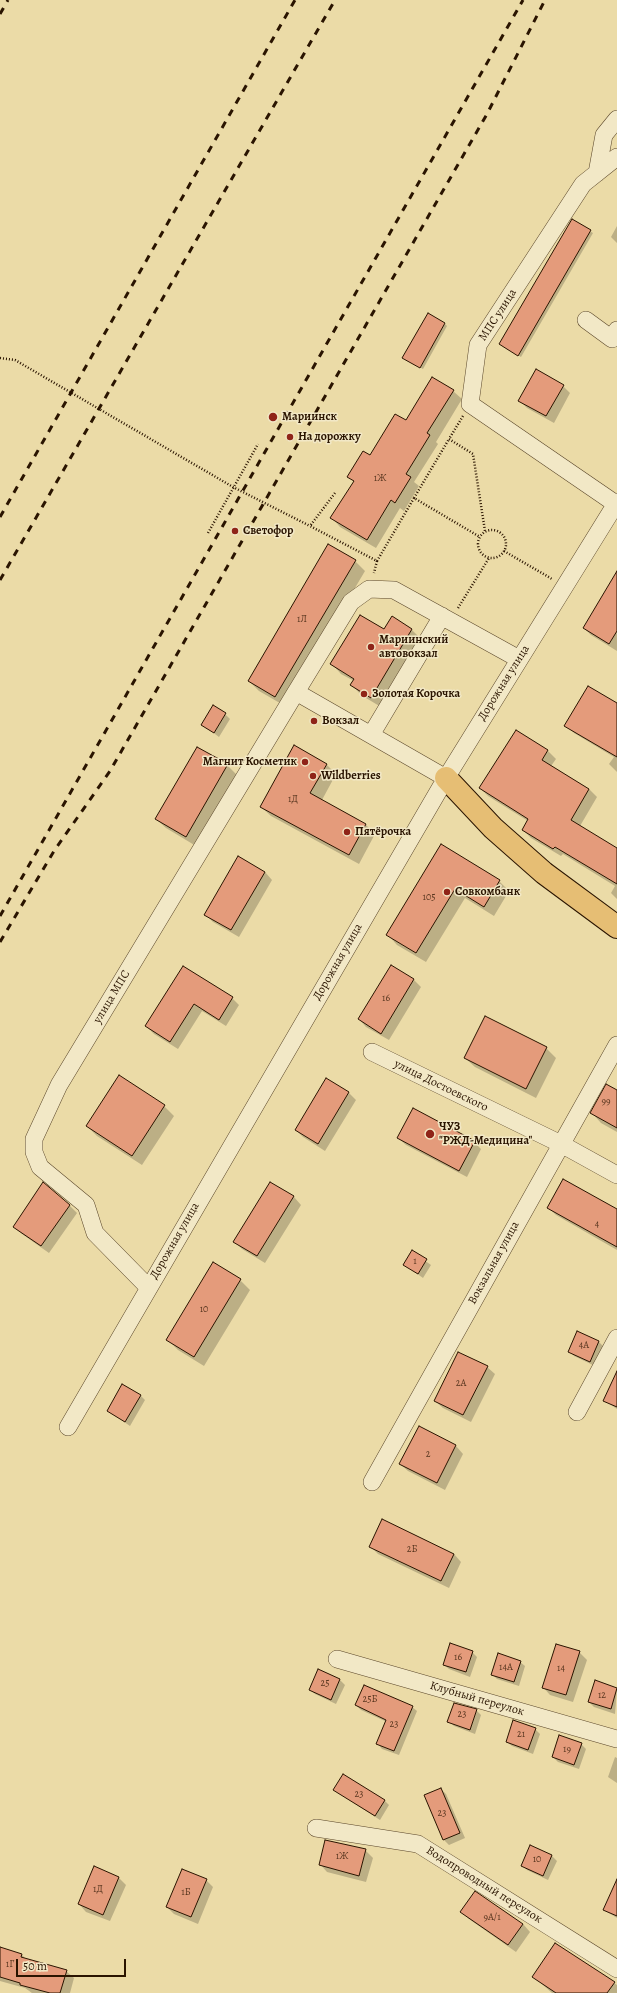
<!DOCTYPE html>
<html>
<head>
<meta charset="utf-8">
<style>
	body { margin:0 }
	#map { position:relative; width:617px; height:1993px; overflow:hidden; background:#ebdba7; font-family:Alegreya,serif }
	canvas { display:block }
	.scale { position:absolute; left:16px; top:1959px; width:110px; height:18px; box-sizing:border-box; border:2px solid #2a1400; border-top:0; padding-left:5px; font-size:12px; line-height:14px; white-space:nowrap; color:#2a1400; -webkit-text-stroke:3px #f2e8c6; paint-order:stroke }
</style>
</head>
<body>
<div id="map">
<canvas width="617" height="1993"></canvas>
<div class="scale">50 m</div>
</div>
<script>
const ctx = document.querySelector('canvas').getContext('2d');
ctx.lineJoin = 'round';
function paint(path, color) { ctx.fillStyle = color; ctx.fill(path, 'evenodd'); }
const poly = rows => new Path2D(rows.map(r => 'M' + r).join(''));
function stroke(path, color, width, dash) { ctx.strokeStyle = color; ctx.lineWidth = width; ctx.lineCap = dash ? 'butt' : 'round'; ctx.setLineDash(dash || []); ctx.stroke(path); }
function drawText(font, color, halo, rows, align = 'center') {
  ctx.font = font + ' Alegreya,serif'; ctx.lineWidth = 3; ctx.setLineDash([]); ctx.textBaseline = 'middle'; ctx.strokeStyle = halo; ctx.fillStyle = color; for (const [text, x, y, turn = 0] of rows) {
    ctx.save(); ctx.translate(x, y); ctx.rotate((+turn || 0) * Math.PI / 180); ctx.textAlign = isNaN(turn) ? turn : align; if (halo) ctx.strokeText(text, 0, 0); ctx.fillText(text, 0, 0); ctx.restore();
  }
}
paint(poly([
	[572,220,593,233,521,357,500,344],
	[617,226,617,243,611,237],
	[445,324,447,326,423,369,406,360],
	[563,386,570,393,554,423,527,408,520,401],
	[453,391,462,399,436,442,438,444,414,482,419,486,404,511,400,508,376,548,340,527,332,518,354,482,349,477,406,422],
	[355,561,365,571,285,706,259,691,249,681],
	[617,573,617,651,591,635,584,628],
	[392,618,412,630,422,640,381,707,361,695,352,685,354,681,341,674,332,664,384,631],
	[617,706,617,772,609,764,614,757,574,733,566,725],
	[225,714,230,719,219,737,203,725],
	[197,748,227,765,237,775,196,846,166,828,156,819],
	[548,751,556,759,551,766,589,789,597,797,580,826,617,849,617,899,611,893,615,886,563,854,561,856,531,838,523,830,528,821,488,796,480,788],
	[326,764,336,774,322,800,366,825,375,834,359,864,271,816,261,807],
	[441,846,499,881,509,891,494,916,465,898,426,962,397,945,388,935],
	[239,857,265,872,272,880,239,937,213,922,206,915],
	[391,966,414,980,421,987,389,1040,366,1027,359,1019],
	[183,967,232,998,239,1005,226,1026,202,1011,178,1049,154,1034,146,1026],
	[546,1048,556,1058,536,1098,475,1067,465,1058],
	[326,1079,349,1093,356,1100,325,1151,303,1137,296,1130],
	[617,1091,617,1132,601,1123,592,1113],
	[164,1106,174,1116,142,1165,97,1136,87,1126],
	[398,1138,474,1142,481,1149,467,1177,406,1145],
	[270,1183,294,1197,301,1205,265,1263,242,1249,234,1241],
	[69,1205,77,1213,49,1253,22,1234,14,1227],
	[549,1208,617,1211,617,1250,556,1215],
	[413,1252,431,1265,423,1278,405,1265],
	[240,1280,250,1290,204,1366,178,1350,168,1340],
	[578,1332,599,1342,604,1347,595,1366,574,1356,569,1351],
	[487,1367,495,1374,471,1422,443,1408,435,1401],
	[617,1383,617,1409,605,1401],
	[140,1395,145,1400,130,1426,108,1411],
	[419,1427,456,1446,463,1454,445,1490,408,1471,400,1464],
	[383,1520,454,1554,461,1562,449,1588,378,1554,370,1546],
	[472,1652,477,1657,470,1677,449,1669,444,1665],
	[579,1652,587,1660,573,1702,550,1695,543,1687],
	[520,1662,525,1666,519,1686,497,1679,492,1674],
	[319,1670,340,1680,345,1685,336,1704,315,1694,310,1690],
	[596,1682,617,1689,615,1714,594,1707,589,1702],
	[356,1705,412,1707,417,1711,399,1755,382,1749,378,1744,387,1722,361,1710],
	[476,1710,481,1715,475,1734,454,1726,449,1721],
	[535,1729,540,1734,533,1754,512,1746,507,1742],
	[581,1744,586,1749,579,1769,558,1762,553,1757],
	[615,1757,617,1758,617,1783,608,1777],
	[441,1789,446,1794,465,1838,449,1845,444,1840,425,1796],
	[334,1790,384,1800,389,1805,380,1820],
	[531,1846,552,1856,557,1861,548,1880,527,1870,522,1865],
	[365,1850,373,1858,366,1882,327,1872,320,1864],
	[118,1877,126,1885,110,1921,86,1912,79,1904],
	[206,1880,213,1887,198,1924,174,1914,167,1907],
	[617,1893,617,1918,604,1910],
	[462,1912,523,1924,530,1932,516,1952,469,1919],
	[0,1948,22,1955,27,1960,66,1971,74,1978,70,1993,32,1993,25,1988,0,1981],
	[534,1977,614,1983,617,1985,617,1993,552,1993]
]), '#0003');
const building = poly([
	[572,219,591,230,518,356,499,344,572,219],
	[428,313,445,323,420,368,402,358,428,313],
	[536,369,564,385,546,416,518,401,536,369],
	[432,377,454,390,427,433,430,435,406,474,411,477,395,503,391,500,367,540,330,518,354,481,347,477,363,451,370,455,395,414,406,420,432,377],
	[328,544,356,560,275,697,248,681,328,544],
	[617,571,617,631,609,644,583,628,617,571],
	[360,615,384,629,392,616,412,629,371,698,350,685,354,679,330,664,360,615],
	[588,686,617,703,617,757,564,726,588,686],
	[213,705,226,713,214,733,201,725,213,705],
	[516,730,548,750,542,760,589,789,571,820,617,848,617,884,555,847,553,849,522,830,528,819,479,788,516,730],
	[294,745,327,764,310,793,366,824,349,855,260,807,294,745],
	[197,747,228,764,186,837,155,819,197,747],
	[441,844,500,880,484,907,455,889,416,953,386,935,441,844],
	[238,856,265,872,231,930,204,915,238,856],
	[391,965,414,979,381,1034,358,1019,391,965],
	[183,966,233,997,219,1020,194,1004,170,1042,145,1026,183,966],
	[485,1016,547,1047,526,1089,464,1058,485,1016],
	[119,1075,165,1105,132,1156,86,1126,119,1075],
	[326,1078,349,1092,318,1144,295,1130,326,1078],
	[606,1084,617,1090,617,1128,590,1113,606,1084],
	[413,1108,475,1141,459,1171,397,1138,413,1108],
	[563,1179,617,1209,617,1247,547,1208,563,1179],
	[43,1182,70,1205,41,1246,13,1227,43,1182],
	[270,1182,294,1196,257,1256,233,1242,270,1182],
	[412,1250,427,1259,418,1274,403,1265,412,1250],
	[213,1262,241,1279,194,1357,166,1340,213,1262],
	[577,1331,599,1341,590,1362,568,1352,577,1331],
	[458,1352,488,1366,463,1415,434,1401,458,1352],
	[617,1371,617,1407,603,1401,617,1371],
	[122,1384,141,1395,125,1422,107,1411,122,1384],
	[419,1426,456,1445,437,1483,399,1464,419,1426],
	[382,1519,454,1554,441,1581,369,1547,382,1519],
	[450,1643,473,1651,466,1672,443,1665,450,1643],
	[556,1644,580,1651,566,1695,542,1688,556,1644],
	[498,1653,521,1661,514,1682,491,1675,498,1653],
	[318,1669,340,1679,331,1700,309,1690,318,1669],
	[595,1680,617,1688,611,1709,588,1702,595,1680],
	[364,1685,413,1706,394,1751,376,1744,386,1720,355,1705,364,1685],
	[454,1703,477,1709,470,1730,447,1722,454,1703],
	[513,1720,536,1728,528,1750,506,1742,513,1720],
	[559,1735,582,1743,574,1765,552,1757,559,1735],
	[343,1774,385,1800,375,1816,333,1790,343,1774],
	[441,1788,460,1833,443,1840,424,1795,441,1788],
	[325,1840,366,1849,359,1876,319,1865,325,1840],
	[530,1845,552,1855,543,1876,521,1866,530,1845],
	[94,1866,119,1877,103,1915,78,1904,94,1866],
	[182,1869,207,1879,191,1917,166,1907,182,1869],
	[617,1879,617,1916,603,1910,617,1879],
	[475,1891,523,1924,508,1945,460,1912,475,1891],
	[555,1943,615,1982,607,1993,556,1993,532,1977,555,1943],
	[0,1947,22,1954,21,1957,67,1970,60,1993,50,1993,20,1985,20,1983,0,1977,0,1947]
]);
paint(building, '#e49b7b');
stroke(building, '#2a1400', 1);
const minor = poly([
	[597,173,604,135,617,119],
	[586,320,612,339,617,330],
	[616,504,470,404,478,345,583,184,617,157],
	[371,735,442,616],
	[446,778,296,692,351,602,369,589,394,590,519,659],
	[372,1052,561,1144,617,1175],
	[148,1287,95,1233,86,1205,40,1167,34,1152,34,1139,59,1085,296,692],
	[577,1412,617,1338],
	[68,1427,446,778,617,502],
	[372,1482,617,1045],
	[337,1659,617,1739],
	[316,1828,418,1844,617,1969]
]);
const major = poly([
	[446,778,493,828,544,873,617,927]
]);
stroke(minor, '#5a462a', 18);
stroke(major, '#2a1400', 24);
stroke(poly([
	[463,416,449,439,473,454,485,531],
	[335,493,310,526,377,561,374,573],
	[414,498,449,439],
	'478 544a14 14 0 1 1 28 0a14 14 0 1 1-28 0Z',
	[208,533,258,444],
	[504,551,552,579],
	[377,561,414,498,480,537],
	[458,608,489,558]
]), '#2a1400', 2.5, [1, 2]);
stroke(minor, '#f2e8c6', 17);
stroke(major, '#e6be74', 22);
stroke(poly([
	[0,14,8,0],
	[0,517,295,0],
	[0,580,335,0],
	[0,916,523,0],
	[0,942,54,851,110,771,487,114,545,0]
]), '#2a1400', 3, [7, 7]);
stroke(poly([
	[0,358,15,360,233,487,310,526]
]), '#2a1400', 2.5, [1, 2]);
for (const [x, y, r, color] of [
	[273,417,5,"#8f2418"],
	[290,437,4,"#8f2418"],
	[235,531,4,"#8f2418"],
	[371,647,4,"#8f2418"],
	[364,694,4,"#8f2418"],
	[314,721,4,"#8f2418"],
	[305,762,4,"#8f2418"],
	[313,776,4,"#8f2418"],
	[347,832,4,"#8f2418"],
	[447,892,4,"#8f2418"],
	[430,1134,5,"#8f2418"]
]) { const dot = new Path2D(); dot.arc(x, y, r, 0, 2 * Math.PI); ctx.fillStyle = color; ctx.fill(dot); stroke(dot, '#f2e8c6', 1.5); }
drawText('10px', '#58361f', null, [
	["1Ж",380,479],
	["1Л",302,620],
	["1Д",293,800],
	["105",429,898],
	["16",386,999],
	["99",606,1102],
	["4",597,1225],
	["1",415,1262],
	["10",204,1310],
	["4А",584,1346],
	["2А",461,1384],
	["2",428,1455],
	["2Б",412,1550],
	["16",458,1658],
	["14А",506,1668],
	["14",561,1669],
	["25",325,1684],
	["12",602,1696],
	["25Б",370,1700],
	["23",462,1715],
	["23",394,1725],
	["21",521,1735],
	["19",567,1750],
	["23",359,1795],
	["23",442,1814],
	["1Ж",342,1857],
	["10",537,1860],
	["1Д",98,1890],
	["1Б",186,1893],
	["9А/1",492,1918],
	["1Г",10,1965]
]);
drawText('12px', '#2a1400', '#f2e8c6', [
	["МПС улица",498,315,-57],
	["Дорожная улица",504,683,-58],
	["Дорожная улица",338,962,-60],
	["улица МПС",112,997,-59],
	["улица Достоевского",441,1086,26],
	["Дорожная улица",175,1241,-60],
	["Вокзальная улица",494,1263,-61],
	["Клубный переулок",477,1699,16],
	["Водопроводный переулок",484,1885,32]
]);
drawText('bold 12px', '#2a1400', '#f2e8c6', [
	["Мариинск",282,417],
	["На дорожку",298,437],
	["Светофор",243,531],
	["Мариинский",379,640],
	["автовокзал",379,654],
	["Золотая Корочка",372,694],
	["Вокзал",322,721],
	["Магнит Косметик",297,762,"right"],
	["Wildberries",321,776],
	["Пятёрочка",355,832],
	["Совкомбанк",455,892],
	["ЧУЗ",439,1127],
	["\"РЖД-Медицина\"",439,1141]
], 'left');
</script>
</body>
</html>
